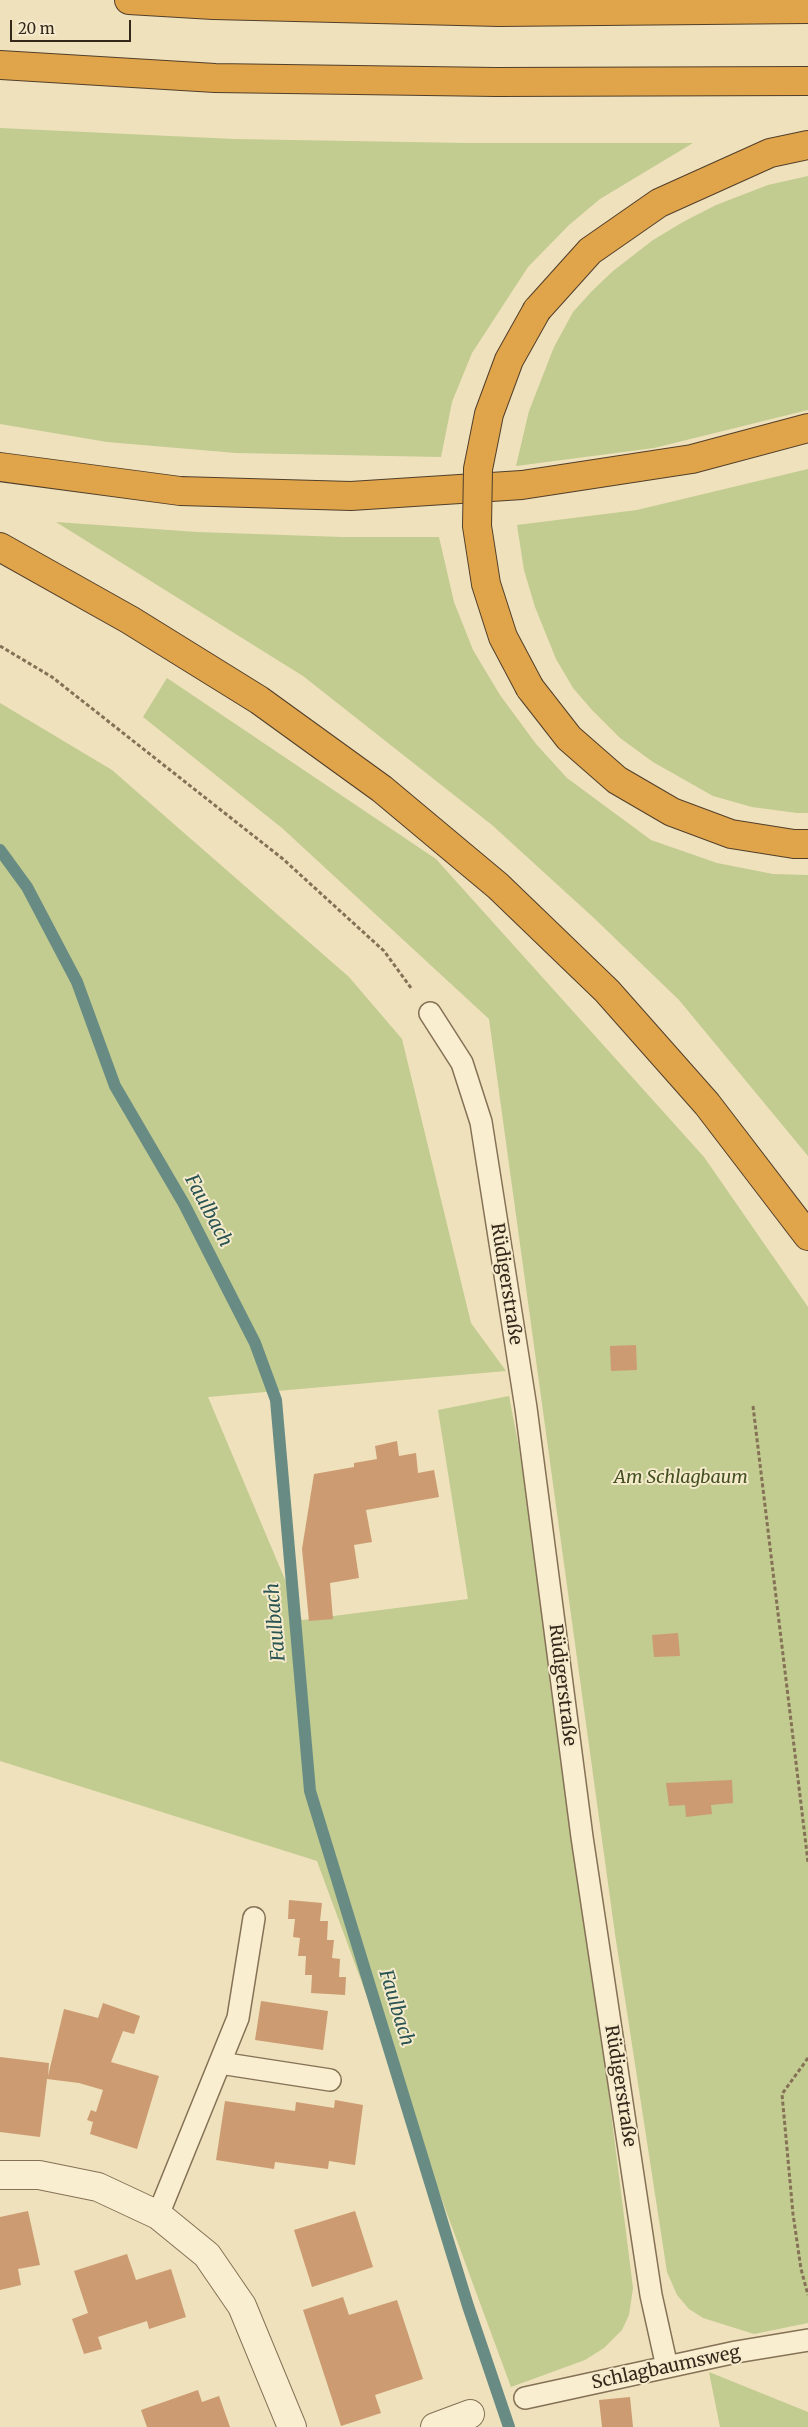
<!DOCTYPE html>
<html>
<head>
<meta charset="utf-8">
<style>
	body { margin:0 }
	#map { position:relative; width:808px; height:2427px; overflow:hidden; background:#eee1bc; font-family:Merriweather,serif }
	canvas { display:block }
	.scale { position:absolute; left:10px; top:20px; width:121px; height:22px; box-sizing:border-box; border:2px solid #34281b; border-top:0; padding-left:6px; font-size:15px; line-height:18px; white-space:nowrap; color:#34281b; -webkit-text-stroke:4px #f5ebcc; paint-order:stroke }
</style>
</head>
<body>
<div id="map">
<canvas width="808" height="2427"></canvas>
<div class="scale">20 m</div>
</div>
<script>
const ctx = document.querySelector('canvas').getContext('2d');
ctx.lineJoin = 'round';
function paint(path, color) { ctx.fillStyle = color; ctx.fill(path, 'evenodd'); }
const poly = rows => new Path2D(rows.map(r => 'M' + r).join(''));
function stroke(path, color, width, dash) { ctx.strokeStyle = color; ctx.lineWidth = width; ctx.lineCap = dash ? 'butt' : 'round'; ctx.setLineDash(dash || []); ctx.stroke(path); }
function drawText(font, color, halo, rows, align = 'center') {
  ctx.font = font + ' Merriweather,serif'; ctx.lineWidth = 4; ctx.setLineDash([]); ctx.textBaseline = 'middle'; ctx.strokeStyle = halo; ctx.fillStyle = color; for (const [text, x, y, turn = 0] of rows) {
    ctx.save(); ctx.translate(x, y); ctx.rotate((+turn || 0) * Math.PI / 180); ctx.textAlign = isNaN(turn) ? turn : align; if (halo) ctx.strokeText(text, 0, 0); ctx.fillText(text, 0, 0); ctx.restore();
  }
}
paint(poly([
	[0,128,234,139,466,143,693,143,600,199,569,225,528,267,472,353,452,402,441,457,236,453,107,442,0,424],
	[808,176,808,410,654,448,516,466,529,411,554,347,573,312,592,291,613,271,653,240,683,222,716,205,768,185],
	[808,469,808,813,797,813,752,807,713,796,653,762,620,738,592,710,573,688,556,659,535,607,524,570,517,525,637,510],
	[56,522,197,532,342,537,439,537,454,602,473,650,500,695,536,744,567,778,651,840,717,863,773,874,808,875,808,1156,679,1000,595,919,492,825,303,676],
	[167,678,436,859,704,1157,808,1307,808,2323,754,2334,703,2318,689,2309,677,2295,667,2272,615,1934,489,1019,282,828,143,717],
	[0,703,112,770,349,977,402,1039,471,1323,506,1371,208,1397,302,1620,468,1599,438,1410,509,1396,519,1448,577,1841,633,2288,629,2315,622,2330,604,2348,585,2360,511,2387,317,1861,0,1761],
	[709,2372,808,2412,808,2427,720,2427]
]), '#c2cb90');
stroke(poly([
	[0,850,27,887,77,982,115,1086,184,1204,255,1343,276,1400,310,1791,468,2306,509,2427]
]), '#688c84', 12);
paint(poly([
	[636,1345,637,1370,611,1371,610,1346],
	[397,1441,399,1456,416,1453,418,1473,434,1470,439,1497,366,1510,372,1542,354,1545,359,1578,330,1583,333,1619,309,1621,302,1549,314,1474,354,1467,354,1463,377,1459,375,1446],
	[678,1633,680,1656,654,1657,652,1635],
	[732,1780,733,1803,711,1805,712,1814,686,1817,685,1805,669,1806,666,1783],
	[289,1900,322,1903,320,1921,328,1921,327,1940,334,1940,332,1958,340,1959,339,1977,346,1977,345,1995,311,1993,312,1975,305,1975,306,1956,298,1956,300,1938,293,1937,295,1919,288,1919],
	[261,2001,328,2011,323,2050,255,2040],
	[103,2003,140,2016,134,2034,123,2031,111,2062,159,2076,137,2149,90,2134,93,2122,87,2120,91,2110,96,2112,103,2090,79,2083,47,2079,40,2137,0,2132,0,2057,49,2063,48,2076,64,2009,98,2018],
	[335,2100,363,2105,355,2165,329,2161,328,2169,275,2162,274,2169,216,2160,225,2101,295,2111,296,2102,334,2108],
	[28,2211,40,2265,18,2269,21,2285,0,2290,0,2217],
	[355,2211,373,2267,312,2287,294,2230],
	[127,2254,136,2280,171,2269,186,2317,149,2329,147,2321,98,2337,102,2349,84,2354,72,2319,88,2313,74,2271],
	[343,2297,349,2315,397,2300,423,2379,375,2395,381,2413,341,2426,303,2310],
	[198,2390,202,2402,219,2396,230,2427,147,2427,141,2410],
	[630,2397,633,2427,602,2427,599,2400]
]), '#cc9b71');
const lane = poly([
	[430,1013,462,1063,481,1122,526,1408,582,1837,651,2295,667,2367],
	[220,2063,330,2080],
	[158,2215,238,2018,254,1918],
	[525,2398,736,2352,808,2340]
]);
const street = poly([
	[0,2175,39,2175,98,2187,158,2215,207,2255,242,2306,292,2427],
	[435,2427,470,2414]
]);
const highway = poly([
	[129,0,213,5,499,12,808,9],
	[0,65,215,78,496,82,808,81],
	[537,310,590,251,659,203,770,153,808,145],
	[0,467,180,491,351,496,522,485,692,459,808,428],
	[0,547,130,620,259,700,382,789,498,886,607,991,707,1104,808,1236],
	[530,688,569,738,617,780,672,812,731,834,794,844,808,844]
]);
stroke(lane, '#857156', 24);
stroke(street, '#857156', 30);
stroke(highway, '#523f2a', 30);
stroke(poly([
	[0,646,52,677,283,859,384,951,411,988],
	[753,1406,808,1862],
	[808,2058,782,2094,793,2214,801,2269,808,2295]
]), '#857156', 3, [4, 2.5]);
stroke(lane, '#f9eecf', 21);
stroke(street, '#f9eecf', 28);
stroke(highway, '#e0a44a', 28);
const highwayBridge = poly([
	[530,688,503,637,486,584,477,526,478,469,489,414,509,360,537,310]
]);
stroke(highwayBridge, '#523f2a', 30, []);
stroke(highwayBridge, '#e0a44a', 28);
drawText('18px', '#34281b', '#f5ebcc', [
	["Rüdigerstraße",506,1284,81],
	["Rüdigerstraße",562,1685,83],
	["Rüdigerstraße",620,2086,81],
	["Schlagbaumsweg",666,2368,-12]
]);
drawText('italic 18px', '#435121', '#f5ebcc', [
	["Am Schlagbaum",681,1478]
]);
drawText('italic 19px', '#2a5453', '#f5ebcc', [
	["Faulbach",208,1211,62],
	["Faulbach",276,1622,-95],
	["Faulbach",396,2008,73]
]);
</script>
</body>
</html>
